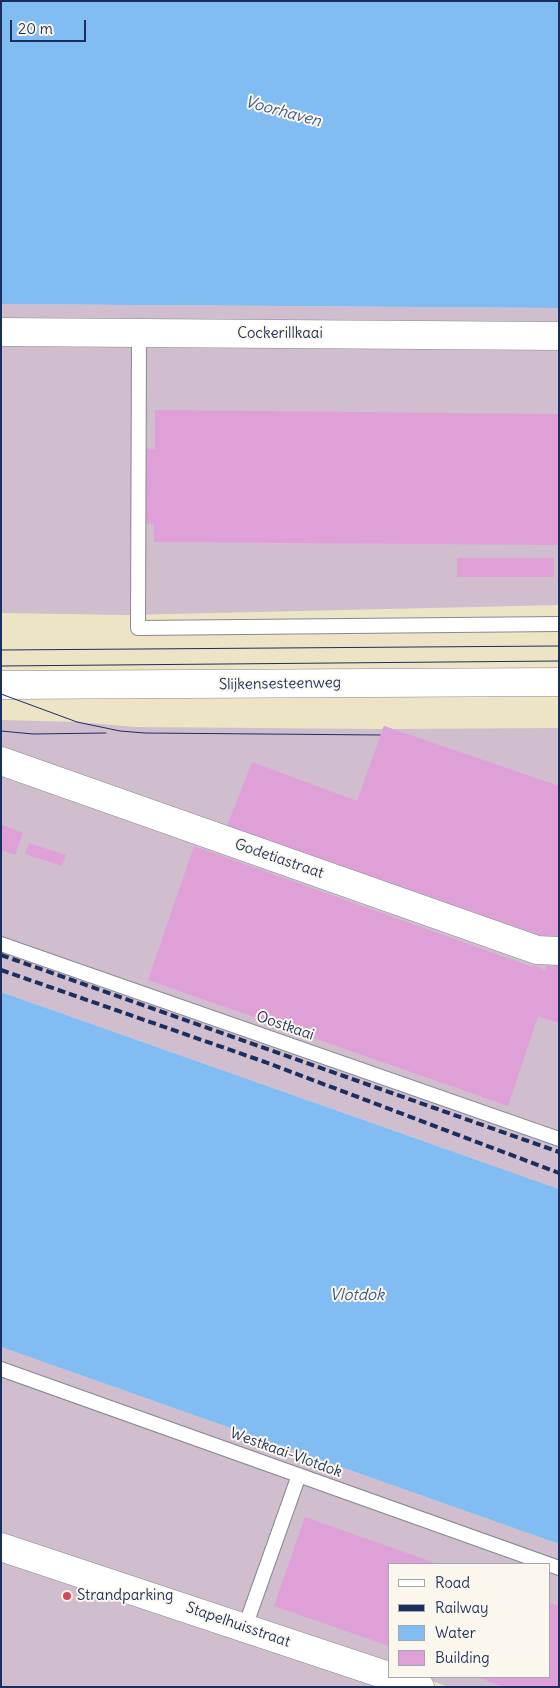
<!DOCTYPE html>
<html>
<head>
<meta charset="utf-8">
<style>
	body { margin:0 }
	#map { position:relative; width:560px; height:1688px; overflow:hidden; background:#ede4c5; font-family:Delius,sans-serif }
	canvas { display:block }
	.frame { position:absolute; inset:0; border:2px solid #1b2f5e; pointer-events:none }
	.legend { position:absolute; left:388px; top:1563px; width:162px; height:115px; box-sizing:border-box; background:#fbf7ec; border:1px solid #a1a7b3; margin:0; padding:6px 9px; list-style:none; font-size:15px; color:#1b2f5e }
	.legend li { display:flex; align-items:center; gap:10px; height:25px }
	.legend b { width:25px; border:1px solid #a1a7b3 }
	.scale { position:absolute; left:10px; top:20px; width:76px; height:22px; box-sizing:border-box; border:2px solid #1b2f5e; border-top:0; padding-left:6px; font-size:15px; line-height:18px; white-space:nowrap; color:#1b2f5e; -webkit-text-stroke:4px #fbf7ec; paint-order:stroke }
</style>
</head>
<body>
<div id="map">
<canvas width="560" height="1688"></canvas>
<div class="frame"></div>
<ul class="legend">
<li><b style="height:6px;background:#fff"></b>Road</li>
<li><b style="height:6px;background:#1b2f5e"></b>Railway</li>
<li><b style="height:14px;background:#81bcf3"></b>Water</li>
<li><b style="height:14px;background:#dfa0d8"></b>Building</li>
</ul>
<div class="scale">20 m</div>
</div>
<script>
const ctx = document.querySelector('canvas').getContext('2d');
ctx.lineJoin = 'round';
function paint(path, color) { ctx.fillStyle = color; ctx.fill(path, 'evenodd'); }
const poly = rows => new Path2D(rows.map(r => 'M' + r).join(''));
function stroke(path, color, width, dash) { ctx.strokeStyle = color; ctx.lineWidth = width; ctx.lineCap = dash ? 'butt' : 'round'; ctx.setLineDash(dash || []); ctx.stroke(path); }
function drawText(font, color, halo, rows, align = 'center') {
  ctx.font = font + ' Delius,sans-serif'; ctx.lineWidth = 4; ctx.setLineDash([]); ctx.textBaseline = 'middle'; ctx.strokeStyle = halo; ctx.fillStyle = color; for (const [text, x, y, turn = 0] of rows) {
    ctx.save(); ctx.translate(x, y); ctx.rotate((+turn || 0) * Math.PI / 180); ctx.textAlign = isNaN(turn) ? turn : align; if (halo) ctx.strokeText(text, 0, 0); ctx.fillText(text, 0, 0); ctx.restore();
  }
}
paint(poly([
	[1,304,559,308,559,605,127,615,1,613],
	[1,720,77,722,136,727,382,729,384,726,393,729,559,728,559,1189,1,992],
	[1,1347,559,1544,559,1687,449,1687,420,1677,549,1677,549,1564,389,1564,389,1666,1,1537],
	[1,1553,396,1687,1,1687]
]), '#d0bdce');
paint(poly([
	[1,1,559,1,559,308,1,304],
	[1,992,559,1189,559,1544,1,1347]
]), '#81bcf3');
paint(poly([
	[155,410,559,414,559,545,154,542,154,524,135,524,136,448,155,449],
	[457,558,554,558,554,577,457,577],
	[384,726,559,786,559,942,227,826,252,762,357,801],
	[2,825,23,833,15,855,1,850],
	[29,843,66,855,62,866,25,854],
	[194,846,533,967,533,965,545,970,547,965,553,967,555,961,559,962,559,1023,538,1016,508,1106,148,980],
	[305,1517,438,1564,389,1564,389,1646,274,1606],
	[549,1603,559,1606,559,1687,504,1687,477,1677,549,1677]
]), '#dfa0d8');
const lane = poly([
	[139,333,138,628,559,624],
	[1,944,559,1139],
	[1,1369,559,1568],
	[245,1627,299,1475]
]);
const street = poly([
	[1,332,559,336],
	[1,685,559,682],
	[1,761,537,950,559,951],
	[1,1547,389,1676],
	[390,1677,420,1687]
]);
stroke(lane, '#848a92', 16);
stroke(street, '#848a92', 29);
stroke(lane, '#fff', 14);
stroke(street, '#fff', 28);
stroke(poly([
	[1,650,559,646],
	[1,666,559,661],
	[1,694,77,722,120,731,145,733,380,735],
	[1,731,33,734,106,733]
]), '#1b2f5e', 1);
stroke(poly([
	[1,955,559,1152],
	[1,970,265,1062,559,1173]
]), '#1b2f5e', 4, [8, 4]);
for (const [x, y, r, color] of [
	[67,1596,5,"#d1495b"]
]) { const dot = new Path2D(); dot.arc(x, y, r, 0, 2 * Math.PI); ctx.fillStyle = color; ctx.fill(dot); stroke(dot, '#fbf7ec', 2); }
drawText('15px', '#1b2f5e', '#fbf7ec', [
	["Cockerillkaai",280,334],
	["Slijkensesteenweg",280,684,-1],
	["Godetiastraat",279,859,19],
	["Oostkaai",285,1026,19],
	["Westkaai-Vlotdok",286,1453,20],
	["Stapelhuisstraat",238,1625,19]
]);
drawText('15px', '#1b2f5e', '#fbf7ec', [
	["Strandparking",77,1596]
], 'left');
drawText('italic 16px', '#3a598b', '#fbf7ec', [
	["Voorhaven",283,112,15],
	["Vlotdok",357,1295]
]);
</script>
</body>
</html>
